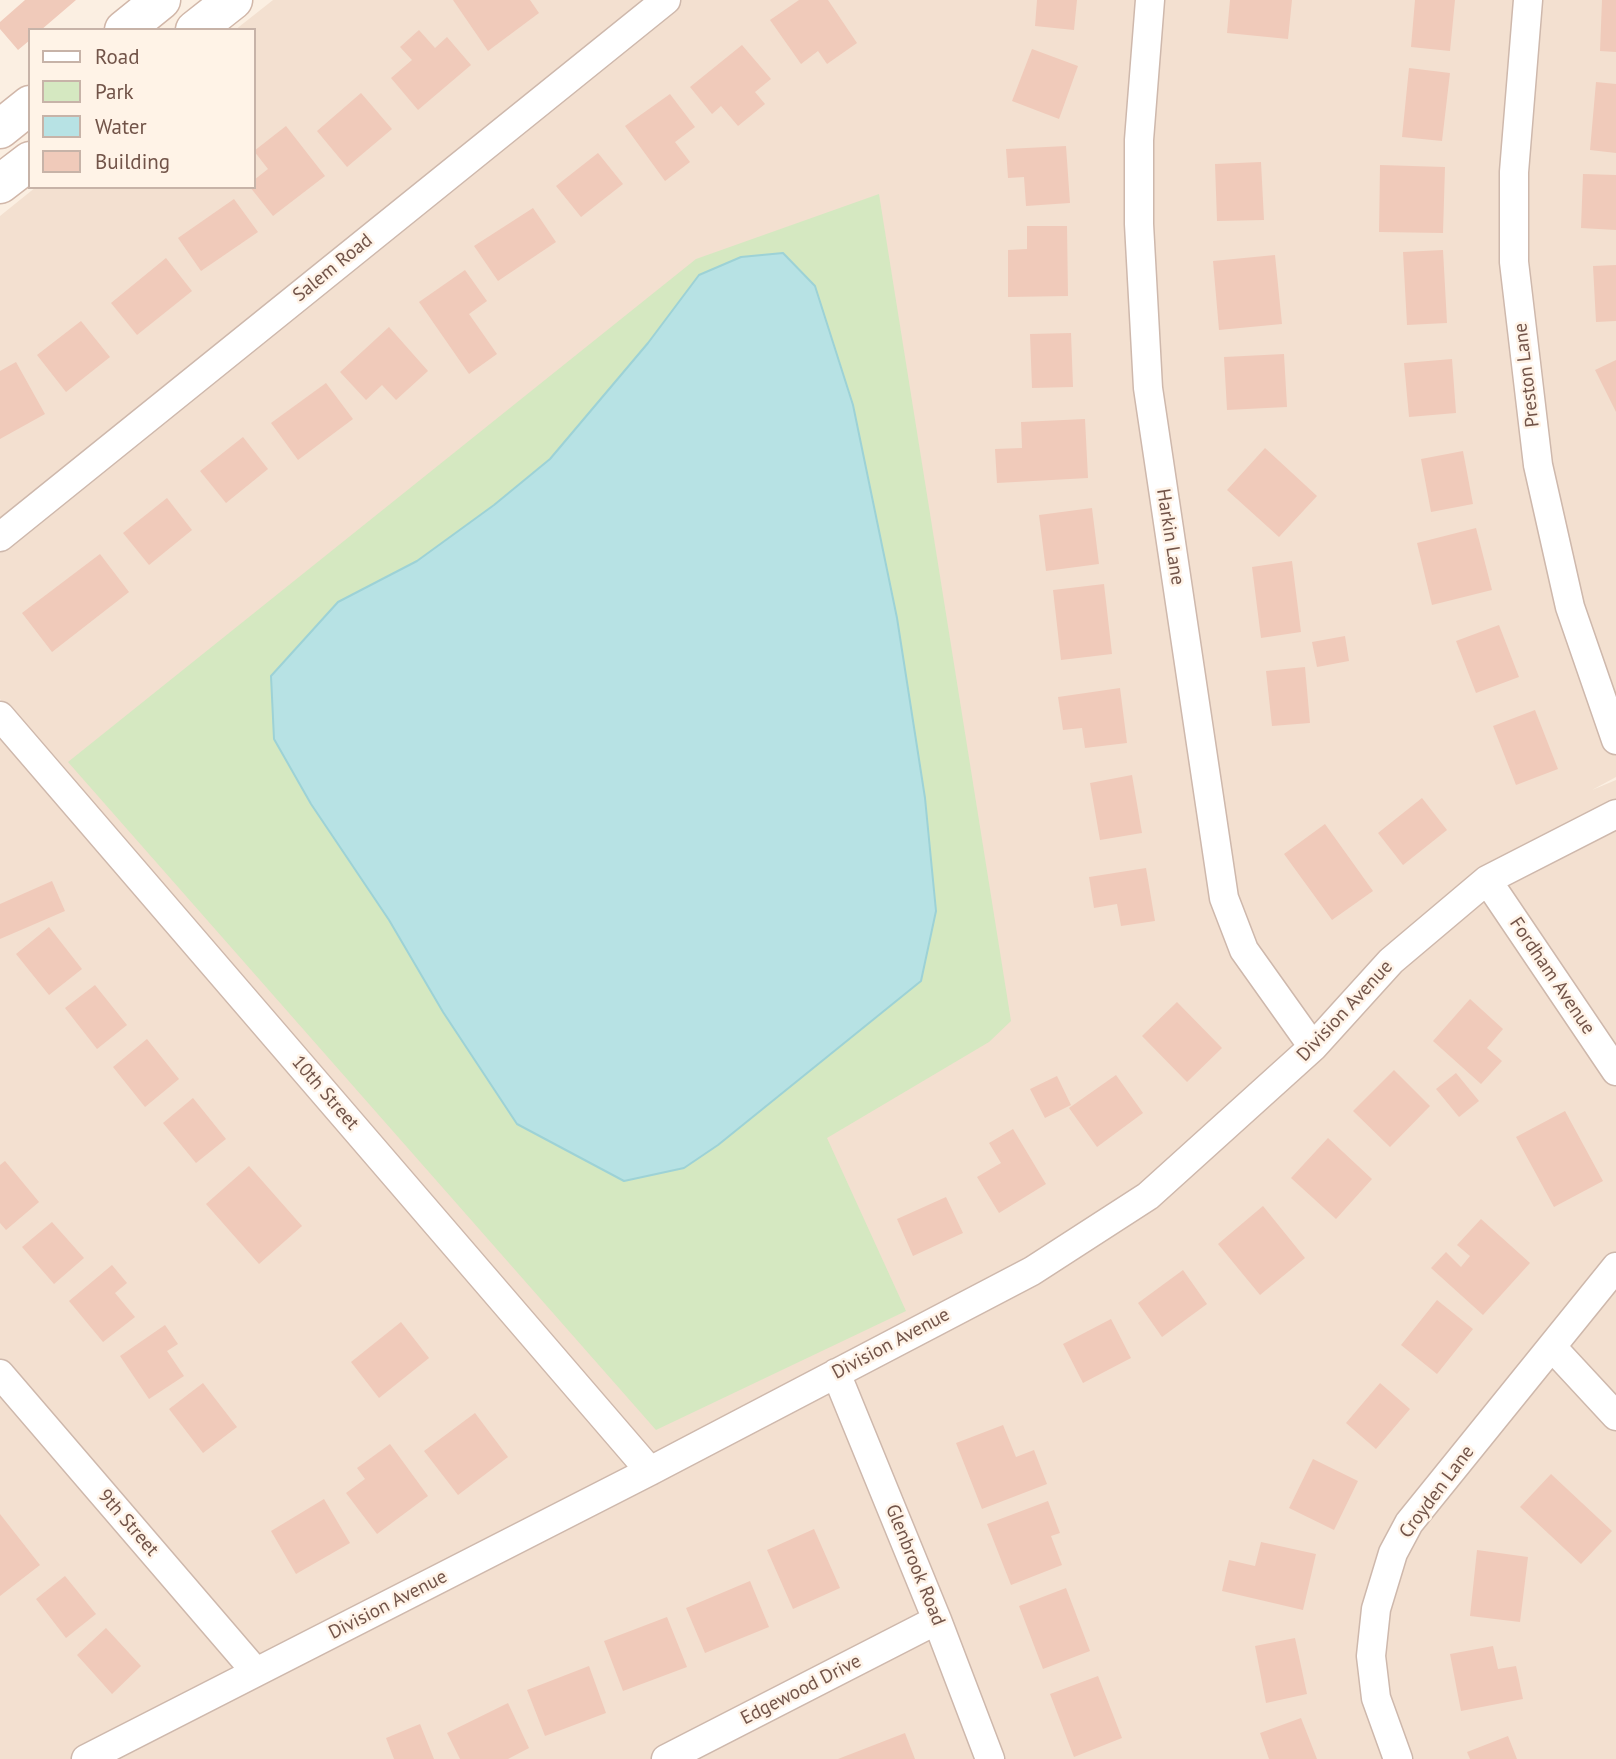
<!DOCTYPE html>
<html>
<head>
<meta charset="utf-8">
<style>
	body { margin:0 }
	#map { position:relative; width:1616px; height:1759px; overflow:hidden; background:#fbefe2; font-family:"PT Sans",sans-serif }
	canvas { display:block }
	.legend { position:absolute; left:28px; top:28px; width:228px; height:161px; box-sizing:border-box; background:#fff3e7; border:2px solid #c7b3a8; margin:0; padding:9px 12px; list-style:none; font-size:21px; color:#725449 }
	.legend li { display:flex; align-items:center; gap:14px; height:35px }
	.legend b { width:35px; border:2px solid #c7b3a8 }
</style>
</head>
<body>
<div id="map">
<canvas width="1616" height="1759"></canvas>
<ul class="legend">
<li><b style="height:9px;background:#fff"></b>Road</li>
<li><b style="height:19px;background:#d5e8c1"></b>Park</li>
<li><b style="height:19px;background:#b7e2e4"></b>Water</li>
<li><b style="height:19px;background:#f0caba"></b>Building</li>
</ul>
</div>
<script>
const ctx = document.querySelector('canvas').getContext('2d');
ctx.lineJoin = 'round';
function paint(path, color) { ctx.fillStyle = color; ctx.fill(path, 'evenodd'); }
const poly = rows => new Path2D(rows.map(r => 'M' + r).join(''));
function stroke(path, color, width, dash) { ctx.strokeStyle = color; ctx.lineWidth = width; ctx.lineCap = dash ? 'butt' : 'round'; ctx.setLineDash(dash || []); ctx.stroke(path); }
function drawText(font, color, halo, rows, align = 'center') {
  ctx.font = font + ' "PT Sans",sans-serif'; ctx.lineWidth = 5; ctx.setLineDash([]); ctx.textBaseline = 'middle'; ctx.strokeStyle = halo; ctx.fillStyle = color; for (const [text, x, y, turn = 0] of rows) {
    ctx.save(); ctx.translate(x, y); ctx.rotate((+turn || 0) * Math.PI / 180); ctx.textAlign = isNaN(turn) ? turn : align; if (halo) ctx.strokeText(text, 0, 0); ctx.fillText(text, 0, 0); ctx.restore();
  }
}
paint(poly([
	[273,0,1616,0,1616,777,1592,790,1616,780,1616,1759,0,1759,0,736,622,1421,0,699,0,216,36,187,254,187,254,30,235,30]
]), '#f3e0d0');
paint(poly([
	[879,194,1011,1021,989,1042,827,1138,906,1311,656,1430,68,762,696,259]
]), '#d5e8c1');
const water = poly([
	[783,253,815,286,853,405,897,618,925,798,936,911,921,981,718,1145,684,1168,624,1181,517,1124,443,1012,389,920,311,804,274,739,271,676,338,602,417,561,494,505,550,459,648,343,699,275,741,257,783,253]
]);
paint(water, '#b7e2e4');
stroke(water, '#9dd2d6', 2);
paint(poly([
	[25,0,76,0,41,30,30,30,30,40,18,50,0,29,0,22],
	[453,0,530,0,539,13,488,51],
	[799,0,828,0,857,43,827,64,818,51,801,64,770,20],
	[1037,0,1077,0,1074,30,1035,26],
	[1230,0,1292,0,1288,39,1227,33],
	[1415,0,1455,0,1450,51,1411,47],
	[1602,0,1616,0,1616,52,1600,51],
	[419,30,435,48,447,37,471,65,418,110,391,78,412,60,400,47],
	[742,45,771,79,755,92,765,104,738,126,721,106,712,114,690,87],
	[1032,49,1078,66,1059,119,1012,101],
	[1409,68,1450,73,1442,141,1402,137],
	[1596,82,1616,84,1616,153,1590,150],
	[361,93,392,129,347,167,317,131],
	[670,94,695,127,675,142,690,162,665,181,625,126],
	[286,126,325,176,273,216,250,187,254,187,254,180,268,169,254,151],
	[1066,146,1070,203,1026,206,1024,177,1008,178,1006,149],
	[598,153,623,184,581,217,556,186],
	[1261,162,1264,220,1217,221,1215,164],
	[1380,165,1445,167,1443,233,1379,232],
	[1583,174,1616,175,1616,230,1581,228],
	[234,199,258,232,201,271,178,238],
	[533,208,556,242,498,281,474,246],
	[1027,226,1067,226,1068,296,1008,297,1008,250,1027,249],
	[1443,250,1447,323,1407,325,1403,252],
	[1275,255,1282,324,1219,330,1213,261],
	[166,258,192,291,137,335,111,303],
	[1616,265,1616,321,1596,322,1593,266],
	[465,270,487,301,469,314,497,354,469,374,419,302],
	[81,321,110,357,66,392,37,355],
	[389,327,428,371,396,400,382,385,366,400,340,372],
	[1071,333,1073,387,1032,388,1030,334],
	[1284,354,1287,407,1227,410,1224,357],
	[1452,359,1456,413,1409,417,1404,363],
	[1616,360,1616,412,1595,370],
	[16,362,45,414,0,439,0,371],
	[326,383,353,419,298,460,271,423],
	[1085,419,1088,478,997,483,995,449,1022,448,1021,422],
	[243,437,268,469,226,503,200,471],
	[1265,448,1317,496,1279,537,1227,490],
	[1463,451,1473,504,1431,512,1421,459],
	[167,498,192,530,149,565,123,533],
	[1092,508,1099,564,1046,571,1039,515],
	[1476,528,1492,590,1432,605,1417,543],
	[100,554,129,592,52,652,22,613],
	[1292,561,1301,632,1261,638,1252,567],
	[1104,584,1112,654,1061,660,1053,590],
	[1499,625,1519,677,1476,693,1456,641],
	[1345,636,1349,661,1317,667,1312,642],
	[1305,667,1310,723,1272,726,1266,671],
	[1120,688,1127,743,1085,748,1082,728,1063,730,1058,697],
	[1535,710,1558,769,1516,785,1493,726],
	[1132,775,1142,833,1100,840,1090,783],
	[1422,798,1447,830,1403,865,1378,833],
	[1325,824,1373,891,1332,920,1284,854],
	[1146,868,1155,921,1121,926,1117,904,1094,908,1089,877],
	[52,881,65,911,0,939,0,904],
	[49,927,82,969,49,995,16,954],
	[95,985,127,1025,97,1049,65,1008],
	[1470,999,1503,1029,1487,1048,1502,1061,1481,1084,1433,1041],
	[1177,1002,1222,1048,1187,1082,1142,1036],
	[147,1039,179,1079,145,1107,113,1067],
	[1394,1070,1430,1106,1390,1147,1353,1111],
	[1456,1073,1479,1101,1459,1117,1436,1089],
	[1116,1075,1143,1113,1097,1147,1069,1108],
	[1057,1076,1071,1105,1045,1118,1030,1089],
	[193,1098,226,1139,196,1163,163,1123],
	[1565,1111,1603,1181,1554,1207,1516,1137],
	[1013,1129,1046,1184,999,1213,977,1177,1001,1163,989,1143],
	[1328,1138,1372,1179,1336,1219,1291,1178],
	[5,1161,39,1202,6,1230,0,1223,0,1165],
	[249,1166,302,1226,259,1264,206,1204],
	[946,1197,963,1233,913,1256,897,1219],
	[1263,1206,1305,1258,1260,1295,1218,1244],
	[1481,1219,1530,1263,1483,1315,1431,1268,1446,1252,1461,1267,1470,1256,1457,1245],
	[52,1222,84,1258,54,1284,22,1247],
	[112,1265,127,1283,115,1293,135,1317,103,1342,69,1301],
	[1183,1270,1207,1304,1162,1337,1138,1303],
	[1437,1300,1473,1329,1437,1374,1401,1345],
	[1111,1319,1131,1358,1083,1383,1063,1344],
	[401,1322,429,1358,379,1398,351,1362],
	[165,1325,178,1344,167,1351,184,1376,149,1399,120,1356],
	[203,1383,237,1427,203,1453,169,1409],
	[1380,1383,1410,1409,1376,1449,1346,1423],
	[475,1413,508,1457,458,1495,424,1451],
	[1003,1425,1016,1457,1034,1450,1047,1484,982,1509,956,1443],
	[390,1444,428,1496,377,1534,346,1493,365,1479,357,1468],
	[1313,1459,1358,1481,1334,1530,1289,1508],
	[1551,1474,1612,1531,1581,1564,1520,1507],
	[324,1499,350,1543,296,1574,271,1531],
	[1048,1501,1060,1533,1051,1536,1062,1565,1011,1585,987,1524],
	[0,1514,40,1565,0,1596],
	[814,1529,840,1588,793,1609,767,1550],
	[1261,1542,1316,1554,1303,1610,1222,1591,1229,1560,1255,1566],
	[1477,1550,1528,1557,1520,1622,1470,1616],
	[65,1576,96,1614,66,1638,36,1599],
	[750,1581,769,1627,705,1653,686,1608],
	[1066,1588,1090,1651,1043,1669,1019,1606],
	[667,1617,687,1667,623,1691,604,1641],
	[106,1628,141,1666,112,1694,77,1655],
	[1295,1638,1307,1694,1266,1703,1255,1646],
	[1493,1646,1498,1669,1516,1666,1523,1699,1461,1711,1450,1654],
	[589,1666,606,1713,545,1736,527,1690],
	[1098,1676,1122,1738,1074,1757,1050,1694],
	[508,1703,529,1748,508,1759,460,1759,447,1733],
	[1301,1718,1317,1759,1269,1759,1260,1733],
	[420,1724,434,1759,394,1759,386,1738],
	[905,1733,915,1759,838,1759],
	[1508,1736,1517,1759,1470,1759,1467,1752]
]), '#f0caba');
const street = poly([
	[1150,0,1139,140,1139,224,1148,388,1224,898,1244,950,1313,1047],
	[1528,0,1514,172,1514,262,1538,465,1570,607,1616,740],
	[0,537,666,0],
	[0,716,650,1471],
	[1487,880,1616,1071],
	[1552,1347,1616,1416],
	[836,1373,937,1620,990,1759],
	[0,1374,256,1672],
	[86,1759,650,1471,1032,1271,1148,1196,1313,1047,1391,961,1487,880,1616,814],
	[666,1759,937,1620],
	[1398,1759,1376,1698,1371,1656,1376,1609,1393,1553,1409,1523,1616,1267]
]);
const secondary = poly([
	[124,30,161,0],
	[195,30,233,0],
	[0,129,30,105],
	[0,184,30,161]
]);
stroke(street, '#ceb8ac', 31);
stroke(secondary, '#d1b7a9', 41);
stroke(street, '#fff', 28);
stroke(secondary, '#fff', 38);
drawText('19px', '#725449', '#fff3e7', [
	["Salem Road",333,268,-39],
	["Preston Lane",1527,375,-97],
	["Harkin Lane",1170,537,81],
	["Fordham Avenue",1552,976,56],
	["Division Avenue",1345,1011,-47],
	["10th Street",325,1093,49],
	["Division Avenue",891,1344,-28],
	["Croyden Lane",1437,1492,-53],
	["9th Street",128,1523,49],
	["Glenbrook Road",915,1565,68],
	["Division Avenue",388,1605,-27],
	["Edgewood Drive",801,1690,-27]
]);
</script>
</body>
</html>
